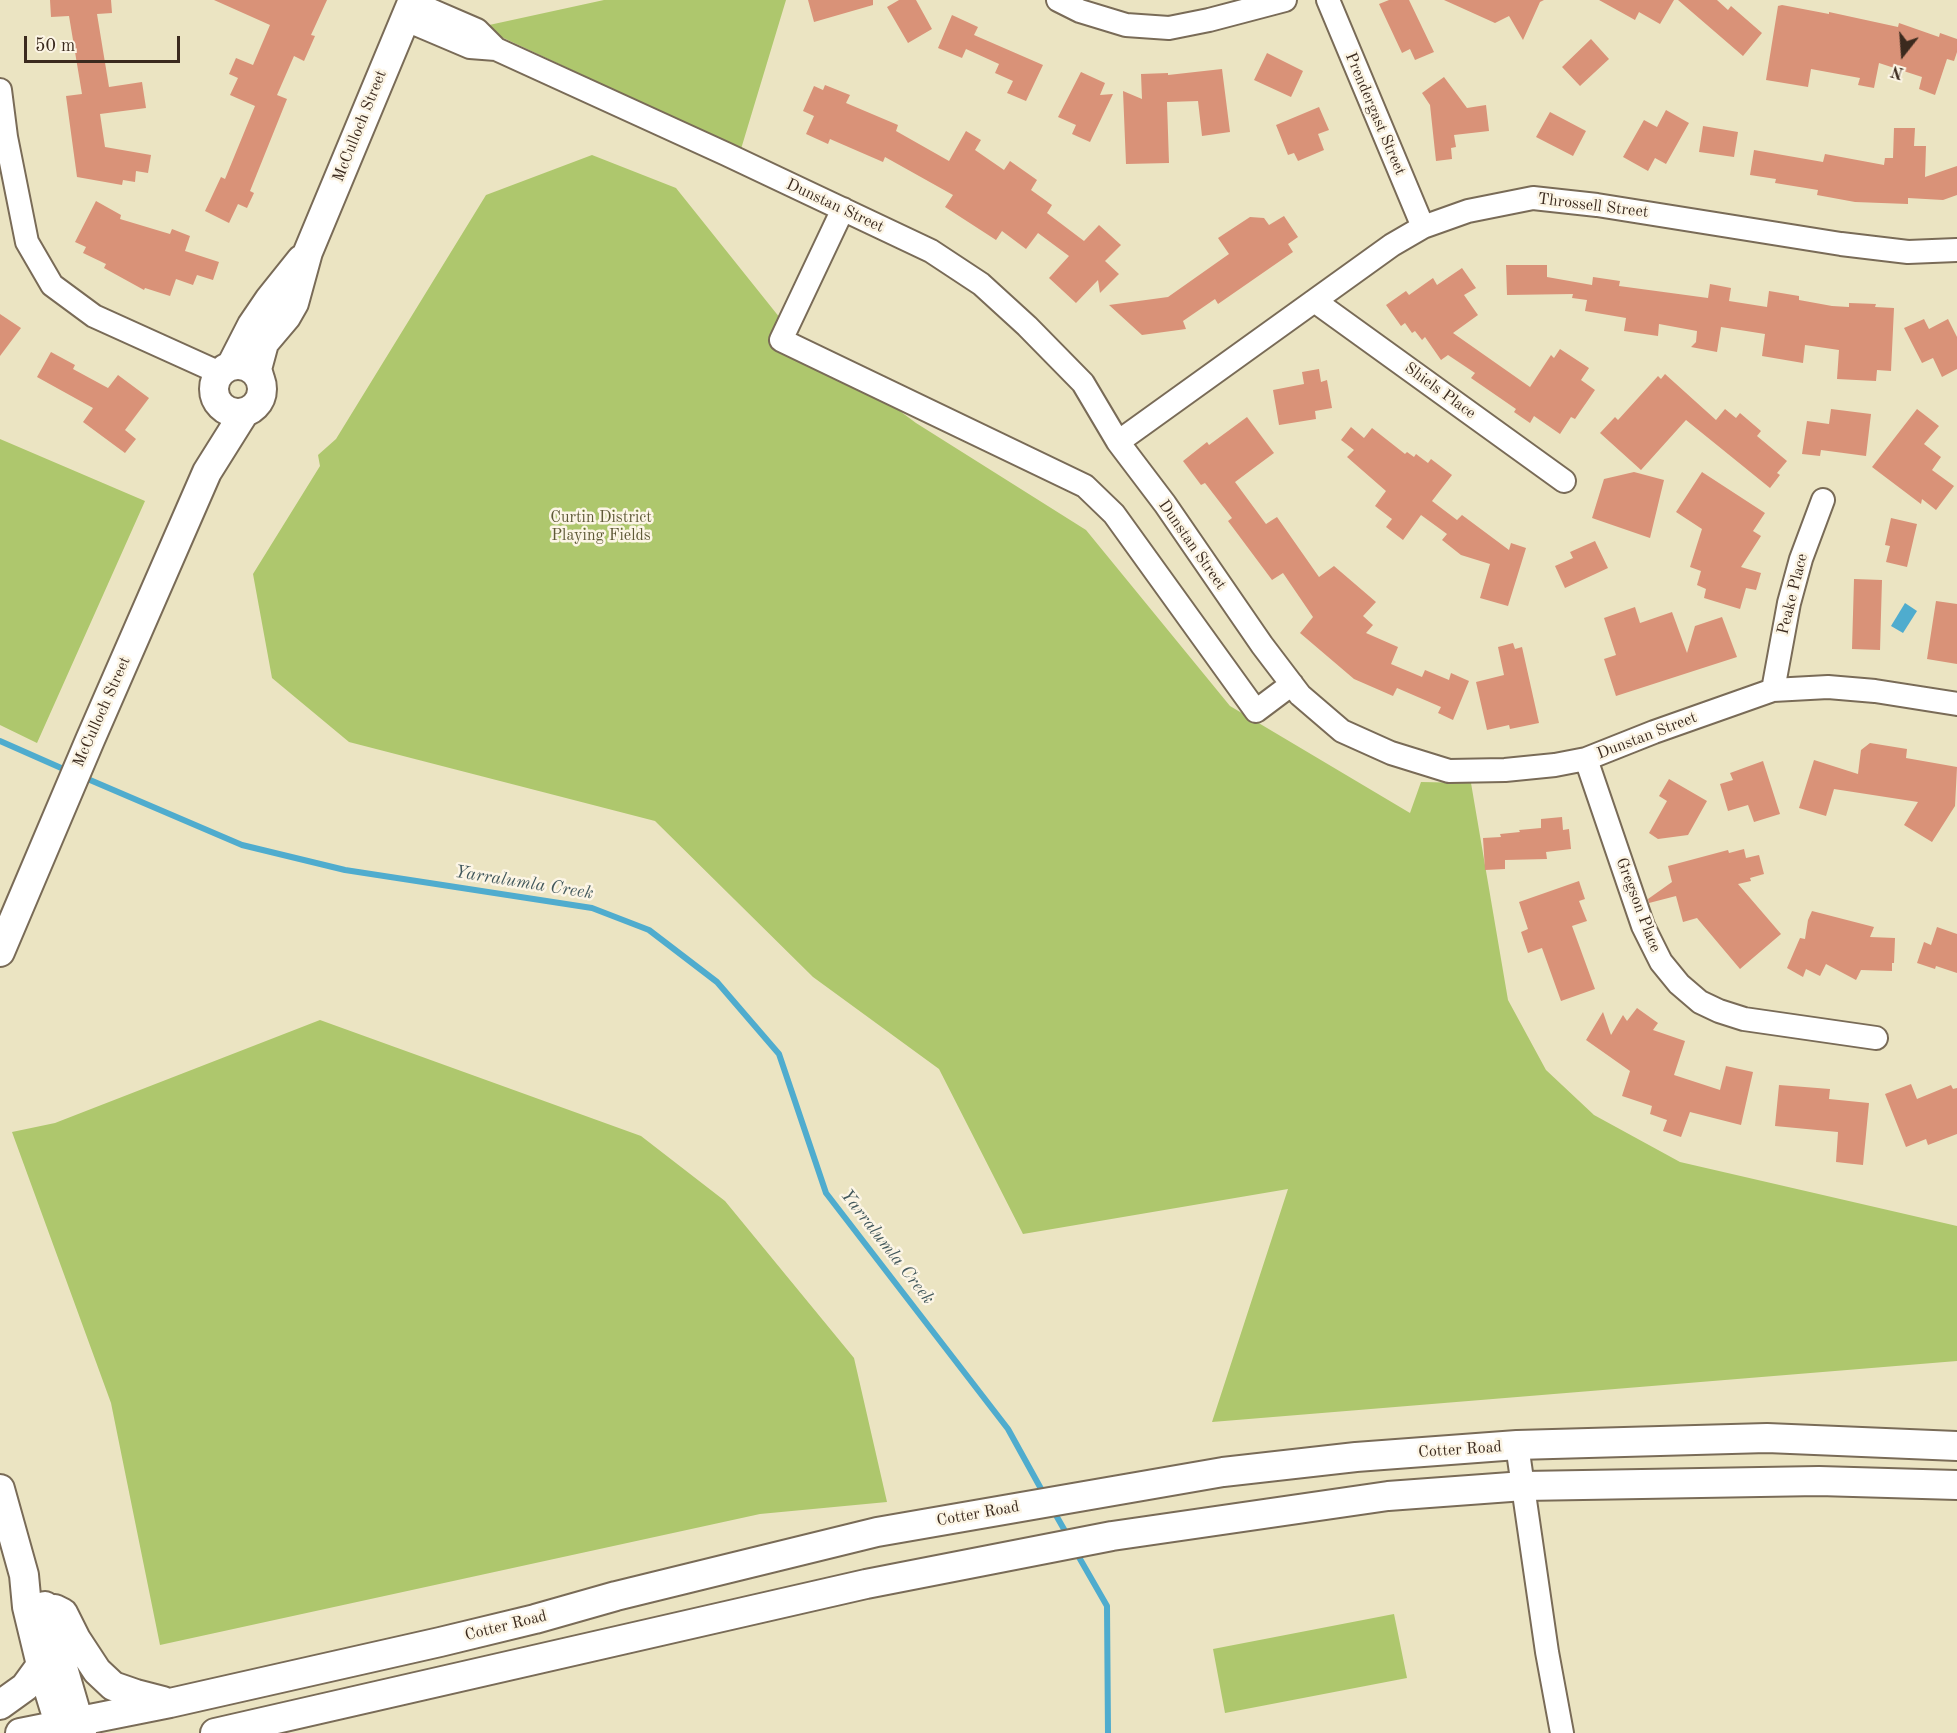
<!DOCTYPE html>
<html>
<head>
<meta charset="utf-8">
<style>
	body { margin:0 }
	#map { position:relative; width:1957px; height:1733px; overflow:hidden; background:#ebe4c2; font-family:"Old Standard TT",serif }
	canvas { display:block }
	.north { position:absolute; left:1873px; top:24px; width:60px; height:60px; -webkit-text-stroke:4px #fcf5e5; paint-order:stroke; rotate:197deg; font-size:16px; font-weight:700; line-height:24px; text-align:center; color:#3b2a1e }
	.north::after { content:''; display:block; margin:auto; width:21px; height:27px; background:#3b2a1e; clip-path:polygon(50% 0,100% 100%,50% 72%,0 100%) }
	.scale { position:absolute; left:24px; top:36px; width:156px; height:27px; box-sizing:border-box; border:3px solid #3b2a1e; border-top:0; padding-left:8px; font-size:18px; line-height:21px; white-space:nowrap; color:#3b2a1e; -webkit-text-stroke:4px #fcf5e5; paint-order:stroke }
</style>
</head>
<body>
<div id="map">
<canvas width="1957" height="1733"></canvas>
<div class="north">N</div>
<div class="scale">50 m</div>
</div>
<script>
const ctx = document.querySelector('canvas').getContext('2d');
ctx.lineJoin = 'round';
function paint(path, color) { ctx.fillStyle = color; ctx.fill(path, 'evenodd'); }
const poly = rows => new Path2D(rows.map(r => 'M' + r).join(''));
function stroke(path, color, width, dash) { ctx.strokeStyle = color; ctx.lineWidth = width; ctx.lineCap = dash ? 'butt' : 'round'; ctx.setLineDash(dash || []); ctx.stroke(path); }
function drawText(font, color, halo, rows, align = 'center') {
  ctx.font = font + ' "Old Standard TT",serif'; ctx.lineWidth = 5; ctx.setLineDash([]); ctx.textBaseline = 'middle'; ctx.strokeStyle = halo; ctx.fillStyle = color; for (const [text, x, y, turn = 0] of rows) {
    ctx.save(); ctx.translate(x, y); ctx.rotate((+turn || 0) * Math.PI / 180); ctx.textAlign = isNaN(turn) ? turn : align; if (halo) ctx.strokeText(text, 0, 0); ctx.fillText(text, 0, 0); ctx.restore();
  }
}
paint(poly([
	[604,0,786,0,741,149,480,27],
	[592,155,676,188,788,328,916,423,1086,530,1230,706,1410,813,1421,782,1471,783,1508,1000,1546,1070,1594,1115,1680,1162,1957,1226,1957,1361,1212,1422,1288,1189,1023,1234,939,1069,813,977,655,821,349,742,272,678,253,574,320,466,318,455,336,439,486,195],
	[0,439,145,501,37,743,0,725],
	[320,1020,641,1136,725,1201,854,1358,887,1502,760,1514,160,1645,111,1403,12,1132,55,1123],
	[1394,1614,1407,1678,1225,1713,1213,1649]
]), '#aec76d');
paint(poly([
	[1905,603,1917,611,1903,633,1891,626]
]), '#4facce');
stroke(poly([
	[0,741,68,771],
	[83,777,242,845,345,870,592,908,649,930,717,982,779,1054,826,1193,1008,1429,1045,1496],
	[1053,1510,1069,1538],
	[1076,1552,1107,1606,1108,1733]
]), '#4facce', 6);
paint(poly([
	[50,0,111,0,112,13,97,14,109,87,142,82,146,108,100,114,105,147,151,155,148,173,136,171,135,182,123,180,122,185,77,177,66,96,82,94,69,16,51,17],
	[214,0,327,0,311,35,315,36,304,61,294,56,277,95,287,99,250,191,254,193,247,208,238,204,229,223,205,211,221,177,225,179,255,106,230,95,238,78,229,74,236,58,253,65,270,25],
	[808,0,873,0,873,5,814,22],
	[899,0,916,0,932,29,908,43,887,7],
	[1389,0,1409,0,1434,52,1415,60,1410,49,1402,53,1379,4],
	[1444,0,1544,0,1540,2,1523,40,1509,16,1495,23],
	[1599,0,1674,0,1660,24,1639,12,1635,20],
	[1678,0,1717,0,1728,10,1731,6,1762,33,1743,56],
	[1782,5,1829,14,1829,12,1898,27,1899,23,1939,37,1940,33,1957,39,1957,52,1954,61,1947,59,1935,95,1919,89,1922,77,1879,63,1874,88,1858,85,1860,78,1811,69,1808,87,1766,80,1778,6],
	[952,15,978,27,974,35,1043,65,1026,101,1007,93,1013,81,995,73,999,64,966,49,962,58,938,48],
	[1591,39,1609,59,1580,86,1562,67],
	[1267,53,1303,71,1291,97,1254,80],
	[1222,69,1230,132,1202,136,1198,101,1167,102,1169,163,1126,164,1123,91,1142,99,1141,74,1168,73,1168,75],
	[1081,72,1105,83,1100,95,1113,94,1090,142,1072,134,1076,125,1058,117],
	[1444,77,1467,108,1486,105,1489,131,1454,135,1456,147,1451,148,1452,159,1436,161,1430,105,1422,93],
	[825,85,850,95,846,103,898,125,896,131,949,161,966,131,981,140,975,150,1004,170,1010,161,1037,180,1031,190,1052,205,1047,213,1084,241,1099,225,1121,245,1105,261,1119,274,1100,293,1098,280,1076,303,1049,278,1069,256,1038,233,1026,249,1002,231,996,240,945,207,953,195,885,157,883,162,830,139,828,144,806,134,814,116,803,111,814,86,823,90],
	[1319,107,1329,130,1318,134,1324,150,1298,161,1294,153,1288,155,1276,125],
	[1666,110,1689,123,1666,164,1655,158,1648,171,1623,157,1644,120,1657,127],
	[1550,112,1586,131,1573,156,1536,137],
	[1703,126,1738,132,1734,157,1699,152],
	[1894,128,1915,128,1914,146,1926,146,1925,177,1957,166,1957,195,1943,200,1908,198,1908,204,1855,202,1817,195,1818,190,1775,183,1776,179,1750,175,1754,150,1823,162,1825,154,1884,165,1885,158,1893,158],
	[96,201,121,215,120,219,170,234,172,229,190,236,185,251,219,262,213,280,197,275,193,285,176,279,170,296,145,288,144,290,104,268,106,264,83,253,86,247,75,242],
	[1284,216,1298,237,1288,244,1293,252,1218,304,1215,299,1183,321,1186,329,1142,335,1109,305,1168,297,1229,254,1218,238,1250,217,1264,218,1269,225],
	[1506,265,1547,265,1547,277,1592,285,1593,277,1620,281,1619,286,1708,298,1710,284,1731,288,1729,301,1767,307,1769,291,1799,296,1799,300,1832,306,1849,307,1849,303,1876,304,1875,307,1894,308,1891,371,1877,370,1876,381,1837,379,1839,350,1805,345,1803,363,1762,356,1765,334,1721,327,1717,352,1691,347,1696,342,1697,331,1659,324,1658,336,1624,331,1626,318,1585,311,1587,300,1572,298,1573,294,1507,295],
	[1462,268,1476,288,1464,295,1478,315,1453,333,1530,387,1551,355,1554,358,1560,349,1589,368,1581,380,1595,390,1575,419,1571,417,1560,434,1534,416,1530,423,1514,412,1516,409,1471,378,1475,373,1448,355,1441,360,1425,337,1422,340,1415,331,1412,333,1405,323,1401,326,1386,305,1406,291,1409,295,1433,278,1437,285],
	[0,314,21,328,0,356],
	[1924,319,1929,329,1948,319,1957,337,1957,369,1942,377,1933,358,1922,363,1904,328],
	[51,352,75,365,73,369,108,388,118,375,149,398,125,430,136,439,125,453,83,422,93,408,37,377],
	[1319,369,1321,382,1327,380,1332,408,1315,411,1316,419,1279,425,1273,390,1304,384,1302,372],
	[1665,374,1716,420,1725,409,1736,418,1740,413,1761,431,1757,436,1787,461,1777,473,1780,475,1770,488,1686,420,1641,470,1600,433,1615,417,1618,420,1658,376,1661,379],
	[1831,409,1871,414,1866,456,1821,450,1820,456,1802,454,1807,421,1829,424],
	[1917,409,1939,426,1924,444,1941,457,1932,470,1954,486,1936,510,1922,499,1921,504,1872,467],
	[1247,417,1274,453,1235,482,1266,524,1277,517,1319,577,1334,566,1376,602,1363,616,1373,625,1366,633,1398,647,1391,664,1422,677,1425,670,1449,680,1451,673,1469,681,1453,720,1438,713,1441,707,1397,688,1393,696,1354,679,1300,633,1313,617,1283,573,1272,580,1228,521,1232,518,1205,483,1201,485,1183,461,1207,442,1209,445],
	[1351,427,1364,438,1372,428,1405,454,1407,452,1414,457,1416,454,1428,463,1431,459,1452,475,1432,501,1457,520,1462,515,1509,550,1511,543,1526,548,1508,606,1480,598,1490,564,1461,555,1442,540,1447,534,1421,515,1403,540,1386,527,1392,519,1375,506,1386,491,1347,457,1354,450,1341,440],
	[1634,472,1664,480,1650,538,1592,518,1604,479],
	[1702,472,1765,513,1753,531,1761,536,1741,567,1761,573,1756,590,1746,588,1740,609,1704,598,1706,589,1697,585,1701,571,1690,567,1702,529,1676,512],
	[1891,518,1917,524,1907,567,1886,562,1890,546,1885,545],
	[1595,541,1608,568,1565,588,1555,566,1573,558,1570,552],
	[1854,579,1882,580,1880,650,1852,649],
	[1936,601,1957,604,1957,664,1927,659],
	[1635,607,1640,623,1672,612,1687,653,1695,626,1722,617,1737,657,1616,696,1604,659,1616,655,1604,618],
	[1513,643,1515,649,1522,647,1539,723,1510,729,1509,725,1487,730,1476,682,1504,675,1498,647],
	[1870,743,1907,749,1906,758,1957,767,1955,806,1932,842,1904,825,1918,802,1834,789,1826,816,1799,808,1814,760,1858,774,1861,750],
	[1763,761,1780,814,1754,822,1748,805,1728,811,1720,784,1733,780,1730,773],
	[1669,779,1707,801,1688,835,1658,839,1649,833,1667,801,1659,796],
	[1562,817,1563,830,1569,829,1571,849,1546,852,1547,859,1505,860,1505,869,1485,870,1483,838,1501,837,1500,834,1520,832,1519,830,1541,828,1541,819],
	[1744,849,1746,858,1759,855,1764,874,1750,878,1751,881,1738,884,1781,934,1740,969,1697,918,1683,922,1676,896,1649,903,1648,899,1672,882,1668,866,1728,850,1729,853],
	[1579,881,1585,899,1579,901,1587,921,1572,926,1595,989,1561,1001,1542,948,1528,953,1521,932,1528,929,1519,902],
	[1812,911,1874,927,1870,937,1895,938,1894,963,1892,963,1892,971,1861,970,1856,980,1826,964,1820,976,1806,969,1803,977,1787,968,1800,938,1805,939,1808,920],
	[1937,927,1957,934,1957,973,1936,966,1935,969,1917,963,1924,942,1931,945],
	[1637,1008,1658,1023,1653,1030,1685,1041,1674,1075,1720,1090,1726,1066,1753,1072,1741,1125,1690,1112,1681,1137,1663,1131,1667,1120,1650,1114,1652,1106,1622,1096,1630,1071,1586,1040,1603,1012,1611,1035,1623,1015,1627,1021],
	[1911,1084,1917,1099,1951,1085,1953,1089,1957,1088,1957,1134,1928,1145,1926,1139,1906,1147,1885,1094],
	[1779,1085,1830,1089,1829,1099,1869,1103,1863,1165,1836,1162,1838,1132,1775,1126]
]), '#d99278');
const minor = poly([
	[1058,0,1080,11,1126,25,1169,28,1209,20,1285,0],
	[1328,0,1423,227],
	[412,2,477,30,496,49],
	[404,19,470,47,496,49,726,154,931,251,981,284,1027,326,1083,383,1118,442,1165,504,1262,645,1300,695,1342,731,1391,753,1449,771,1505,770,1555,765,1586,759,1654,732,1773,690,1828,687,1875,691,1957,704],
	[0,90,6,137,27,242,52,285,94,316,220,373],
	[843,209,781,340,1085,486,1114,514,1256,711,1292,684],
	[1316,302,1564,481],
	[1118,442,1392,245,1423,227,1468,211,1533,198,1597,205,1841,244,1908,252,1957,250],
	[1773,690,1789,603,1801,559,1823,500],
	[1586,759,1643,926,1661,962,1679,984,1700,1002,1719,1011,1744,1019,1876,1038],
	[1517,1445,1547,1652,1562,1733]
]);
const major = poly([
	'214 389a24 24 0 1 1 48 0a24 24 0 1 1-48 0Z',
	[231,366,252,325,269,300,301,260],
	[260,379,257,369,264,343,286,317,294,303,308,252,413,0],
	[0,952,90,740,207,472,244,413],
	[0,1489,24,1575,27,1607,41,1665,62,1733],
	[45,1606,82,1733],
	[55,1609,63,1613,76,1639,97,1671,113,1686,136,1694,163,1701],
	[0,1705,25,1687,41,1665],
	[20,1733,170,1703,440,1642,535,1619,616,1596,877,1532,1223,1472,1356,1457,1517,1445,1767,1438,1957,1446],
	[215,1733,866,1584,1112,1536,1388,1496,1524,1486,1819,1481,1957,1485]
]);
stroke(minor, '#796b57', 26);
stroke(major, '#796b57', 32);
stroke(minor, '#fff', 22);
stroke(major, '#fff', 28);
drawText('16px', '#3b2a1e', '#fcf5e5', [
	["Prendergast Street",1375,114,67],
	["McCulloch Street",360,126,-68],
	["Dunstan Street",835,206,25],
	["Throssell Street",1593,206,7],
	["Shiels Place",1440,391,36],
	["Dunstan Street",1192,545,55],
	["Peake Place",1793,594,-76],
	["McCulloch Street",102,712,-66],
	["Dunstan Street",1647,736,-21],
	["Gregson Place",1638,905,69],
	["Cotter Road",1460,1450,-4],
	["Cotter Road",978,1514,-10],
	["Cotter Road",506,1626,-14]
]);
drawText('16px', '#5e5936', '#fcf5e5', [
	["Curtin District",601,518],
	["Playing Fields",601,536]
]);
drawText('italic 18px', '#42585c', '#fcf5e5', [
	["Yarralumla Creek",524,883,9],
	["Yarralumla Creek",887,1247,52]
]);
</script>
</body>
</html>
